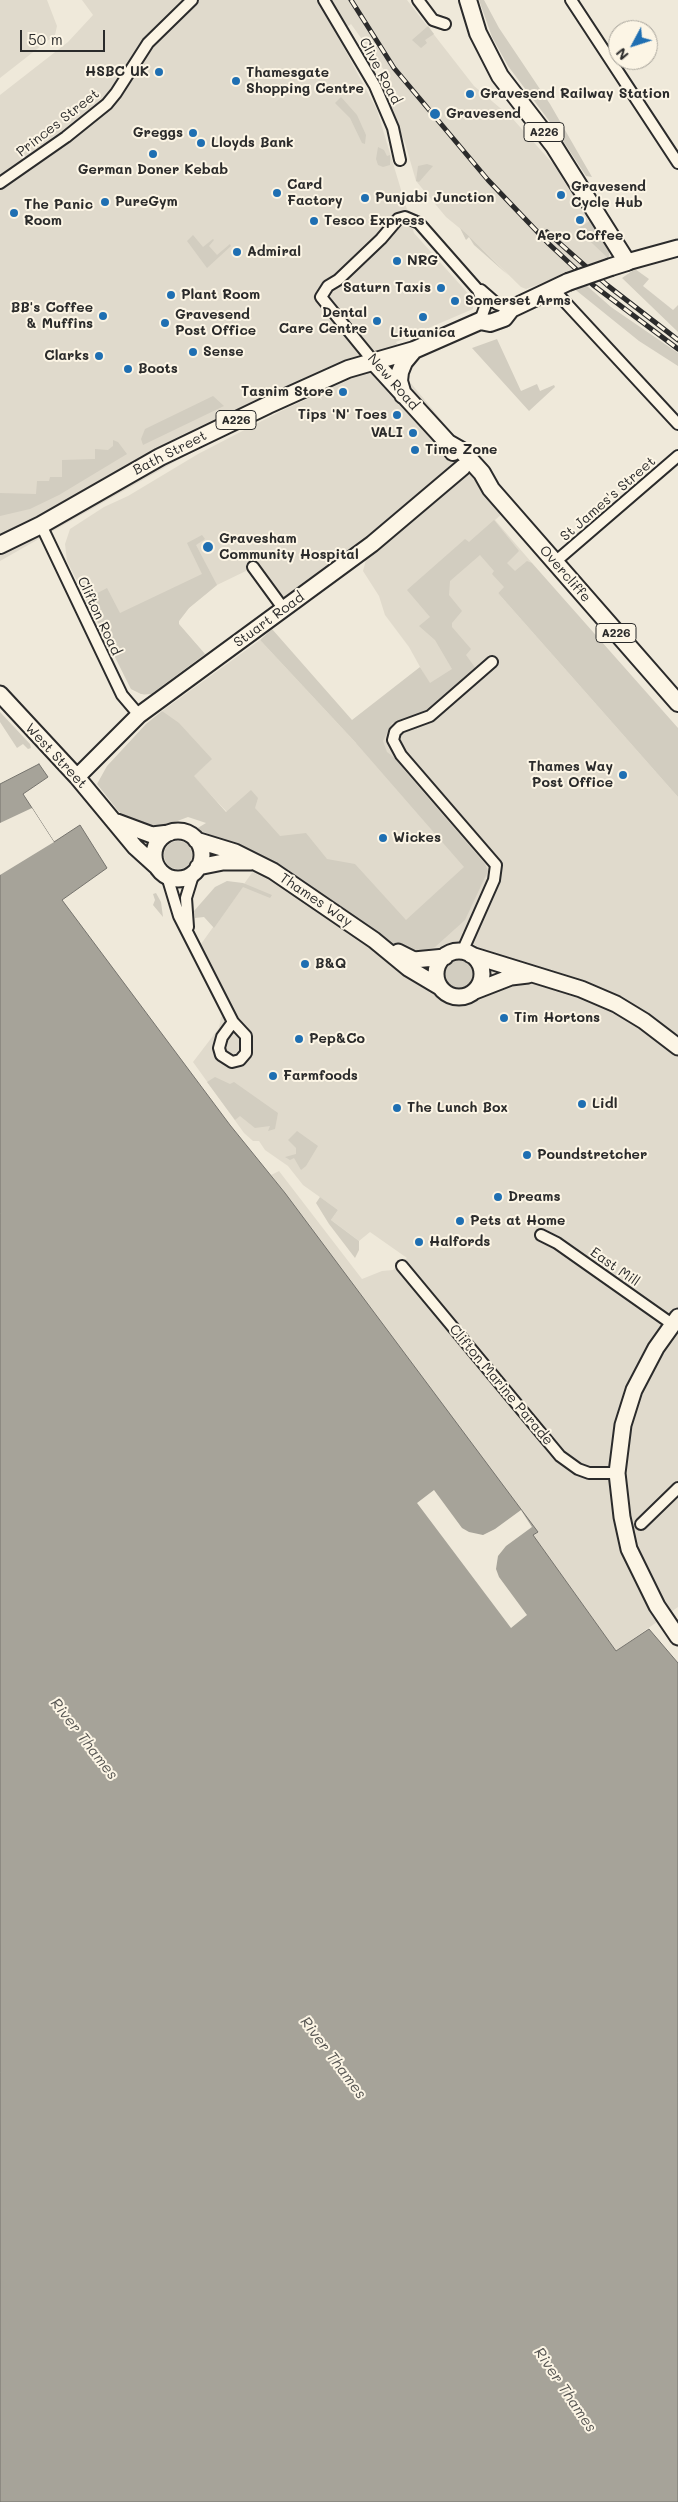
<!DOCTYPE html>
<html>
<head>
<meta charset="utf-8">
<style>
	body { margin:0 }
	#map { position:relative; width:678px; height:2502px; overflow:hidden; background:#efe9da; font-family:Mali,sans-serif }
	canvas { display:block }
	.north { position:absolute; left:608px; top:20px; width:50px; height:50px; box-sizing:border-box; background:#fcf5e5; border:1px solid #a8a49b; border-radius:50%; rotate:230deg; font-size:14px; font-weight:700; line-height:20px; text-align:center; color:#2b2b2b }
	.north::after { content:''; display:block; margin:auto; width:18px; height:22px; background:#1f6fb2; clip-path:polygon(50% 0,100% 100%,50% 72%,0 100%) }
	.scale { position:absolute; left:20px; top:30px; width:85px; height:22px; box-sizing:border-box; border:2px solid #2b2b2b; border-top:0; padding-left:6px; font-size:15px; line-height:18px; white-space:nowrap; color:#2b2b2b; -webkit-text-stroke:4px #fcf5e5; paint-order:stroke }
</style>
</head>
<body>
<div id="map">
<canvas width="678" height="2502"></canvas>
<div class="north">N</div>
<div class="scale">50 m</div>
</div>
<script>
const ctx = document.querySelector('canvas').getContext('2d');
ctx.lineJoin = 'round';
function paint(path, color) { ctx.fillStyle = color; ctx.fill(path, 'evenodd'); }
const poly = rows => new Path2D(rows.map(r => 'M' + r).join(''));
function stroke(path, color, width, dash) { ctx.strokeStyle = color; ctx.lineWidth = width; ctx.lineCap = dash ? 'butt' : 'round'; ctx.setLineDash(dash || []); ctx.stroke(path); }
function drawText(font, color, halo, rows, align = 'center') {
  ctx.font = font + ' Mali,sans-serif'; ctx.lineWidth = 4; ctx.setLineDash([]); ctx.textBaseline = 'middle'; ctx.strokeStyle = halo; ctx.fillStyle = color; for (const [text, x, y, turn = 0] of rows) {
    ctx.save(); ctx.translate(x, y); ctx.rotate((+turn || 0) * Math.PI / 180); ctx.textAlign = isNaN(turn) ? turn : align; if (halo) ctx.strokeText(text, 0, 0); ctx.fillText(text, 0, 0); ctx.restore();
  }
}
paint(poly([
	[0,0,47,0,57,26,55,35,0,78],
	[82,0,407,0,474,86,512,118,554,165,610,255,609,259,526,289,521,287,468,235,446,217,416,181,405,143,381,83,389,77,351,24,337,35,377,110,414,233,473,299,473,309,396,342,409,365,409,381,512,505,495,520,532,563,498,593,678,797,678,1607,616,1651,533,1535,537,1532,271,1175,279,1171,362,1279,382,1271,393,1270,407,1258,370,1232,359,1241,331,1220,338,1210,303,1185,288,1166,265,1150,259,1141,253,1141,244,1133,193,1062,219,1028,221,1017,234,1010,201,944,254,870,262,873,227,812,193,776,211,759,162,711,260,640,356,743,429,683,409,647,385,615,379,596,363,571,367,556,411,518,401,507,373,531,273,605,250,569,217,585,189,608,179,621,179,625,205,654,151,694,144,695,131,689,67,561,65,544,70,529,104,507,128,496,198,454,287,408,316,395,322,400,316,386,185,456,0,561,0,95,68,42,93,15]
]), '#e0dacc');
paint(poly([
	[479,0,484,0,499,28,550,104,592,177,586,176,556,130,508,66,492,37],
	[428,26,434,34,425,40,427,43,421,48,412,40],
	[341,97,357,115,366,135,365,144,362,143,350,118,335,103],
	[378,147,384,150,387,156,390,155,390,165,383,167,378,165,376,159],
	[427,164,433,166,419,182,416,181,418,166],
	[590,221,609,251,609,259,577,229],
	[460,228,468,235,508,275,474,245,469,237,466,240],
	[193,235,203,247,213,239,214,240,209,246,217,255,230,244,231,246,207,268,187,241],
	[635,269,649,279,643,286,673,310,678,305,678,332,622,278],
	[586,285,611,307,678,353,678,366,639,341,572,287],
	[497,339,521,391,537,384,540,391,554,385,555,387,529,411,472,348],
	[213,396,224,406,143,445,141,439,145,429],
	[113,440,118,442,127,454,59,495,30,509,0,516,0,493,36,494,37,481,49,481,50,477,62,477,62,460,95,459,95,449,108,450,113,446],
	[494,520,519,551,507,563,515,571,527,561,532,563,678,728,678,797,498,593,504,587,492,574,494,571,480,555,450,581,449,595,462,611,452,623,452,627,471,649,466,655,476,669,418,716,392,723,383,741,387,752,401,763,404,770,485,864,488,871,465,920,435,947,418,952,410,953,397,948,243,848,196,829,206,823,188,817,156,829,138,825,119,812,97,784,107,766,146,724,162,711,179,723,212,759,194,776,226,812,251,790,258,798,255,808,280,836,306,833,327,859,355,864,406,920,464,867,356,743,260,640,272,629,352,720,420,667,430,683,452,669,435,640,419,626,430,617,407,590,465,539,469,542],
	[202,535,205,539,196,545,217,585,189,608,179,621,179,624,205,654,151,694,141,694,131,689,86,599,107,588,120,613,202,574,187,543],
	[0,712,30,744,31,748,28,749,23,744,17,748,0,722],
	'164 855a14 14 0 1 1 28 0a14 14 0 1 1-28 0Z',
	[227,881,243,883,272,895,270,898,243,887,214,928,204,917,195,918,194,911,215,887],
	[156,893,161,902,163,917,153,905,155,900,153,894],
	'443 974a16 16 0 1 1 32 0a16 16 0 1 1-32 0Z',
	[215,1077,230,1084,234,1082,278,1113,275,1129,268,1131,270,1126,255,1128,240,1116,235,1120,207,1082],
	[297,1131,318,1146,306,1166,301,1170,294,1158,290,1160,285,1157,296,1154,296,1148,288,1140],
	[320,1197,338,1210,331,1220,359,1241,359,1250,355,1258,329,1224,316,1203]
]), '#d2cdc0');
const water = poly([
	[39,764,48,777,23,794,54,842,80,825,107,868,62,900,230,1125,285,1193,538,1532,533,1535,616,1651,649,1629,678,1663,678,2502,0,2502,0,784,39,764]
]);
paint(water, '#a6a399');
stroke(water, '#75736d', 1);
paint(poly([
	[32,808,54,842,0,875,0,823],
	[434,1490,462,1528,469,1532,483,1535,495,1529,521,1510,532,1527,506,1546,498,1556,496,1569,499,1577,527,1615,511,1628,417,1503]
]), '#efe9da');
const street = poly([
	[324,0,375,86,393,128,400,160],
	[418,0,433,20,445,24],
	[571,0,678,163],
	[0,183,66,137,107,104,116,93,148,43,192,0],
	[553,289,678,424],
	[481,290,497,304,511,309],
	[374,362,321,297,328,286,338,280,381,239,398,219,405,217,419,223,478,290,485,307,480,321],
	[41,525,122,695,139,715],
	[555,562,678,456],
	[253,567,283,608],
	[167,876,179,916,233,1022,246,1036,246,1053,240,1060,232,1062,221,1055,219,1048,222,1037,233,1022],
	[188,927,186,898,194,872],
	[462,952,494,880,496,865,401,755,393,740,395,732,400,727,430,716,492,662],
	[541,1235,557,1243,672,1324],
	[402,1266,560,1456,578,1469,589,1473,617,1473],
	[641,1524,678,1488]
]);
const secondary = poly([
	[627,262,678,248],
	[0,694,77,777,135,847,156,866],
	[77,777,139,715,372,544,463,467],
	[117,822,152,835,169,833],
	'154 855a24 24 0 1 1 48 0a24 24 0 1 1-48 0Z',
	[196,840,235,852,273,871,374,940,408,968,440,987],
	[198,867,223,862,251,862],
	'436 974a23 23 0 1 1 46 0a23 23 0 1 1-46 0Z',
	[398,952,414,960,445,957],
	[471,955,581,989,616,1004,644,1021,678,1047],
	[475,991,511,977,528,975],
	[678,1317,656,1348,634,1390,623,1425,617,1473,622,1517,629,1549,657,1606,678,1637]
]);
const primary = poly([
	[468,0,478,33,500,76,554,146,627,262,611,267],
	[374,362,448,443,453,452],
	[403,395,399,381,400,372,404,362,414,350],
	[448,443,462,451,482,473,491,489,678,703],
	[0,545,41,525,160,457,268,405,348,369,414,350,480,321,490,323,504,318,511,309,568,282]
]);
stroke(street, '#2b2b2b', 14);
stroke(secondary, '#2b2b2b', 19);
stroke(primary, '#2b2b2b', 20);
stroke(street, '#fcf5e5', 10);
stroke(secondary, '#fcf5e5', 15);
stroke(primary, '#fcf5e5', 16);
const rail = poly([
	[351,0,394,68,488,180,549,244,593,285,678,349],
	[547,232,607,285,678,340]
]);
stroke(rail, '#2b2b2b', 5);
stroke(rail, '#fcf5e5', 3, [9]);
const primaryBridge = poly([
	[568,282,611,267]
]);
stroke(primaryBridge, '#2b2b2b', 20, []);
stroke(primaryBridge, '#fcf5e5', 16);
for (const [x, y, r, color] of [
	[159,72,5,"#1f6fb2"],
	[236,81,5,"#1f6fb2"],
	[470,94,5,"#1f6fb2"],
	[435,114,6,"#1f6fb2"],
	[193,133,5,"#1f6fb2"],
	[201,143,5,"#1f6fb2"],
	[153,154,5,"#1f6fb2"],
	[277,193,5,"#1f6fb2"],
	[561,195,5,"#1f6fb2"],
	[365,198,5,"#1f6fb2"],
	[105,202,5,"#1f6fb2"],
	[14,213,5,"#1f6fb2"],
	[580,220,5,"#1f6fb2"],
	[314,221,5,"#1f6fb2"],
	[237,252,5,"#1f6fb2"],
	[397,261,5,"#1f6fb2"],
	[441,288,5,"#1f6fb2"],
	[171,295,5,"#1f6fb2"],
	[455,301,5,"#1f6fb2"],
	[103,316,5,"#1f6fb2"],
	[423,317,5,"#1f6fb2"],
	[377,321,5,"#1f6fb2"],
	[165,323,5,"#1f6fb2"],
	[193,352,5,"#1f6fb2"],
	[99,356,5,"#1f6fb2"],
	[128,369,5,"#1f6fb2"],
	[343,392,5,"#1f6fb2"],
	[397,415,5,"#1f6fb2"],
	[413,433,5,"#1f6fb2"],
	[415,450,5,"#1f6fb2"],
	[208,547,6,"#1f6fb2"],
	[623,775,5,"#1f6fb2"],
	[383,838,5,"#1f6fb2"],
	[305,964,5,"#1f6fb2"],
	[504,1018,5,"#1f6fb2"],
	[299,1039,5,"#1f6fb2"],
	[273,1076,5,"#1f6fb2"],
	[582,1104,5,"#1f6fb2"],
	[397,1108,5,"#1f6fb2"],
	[527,1155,5,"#1f6fb2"],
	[498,1197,5,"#1f6fb2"],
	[460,1221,5,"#1f6fb2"],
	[419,1242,5,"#1f6fb2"]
]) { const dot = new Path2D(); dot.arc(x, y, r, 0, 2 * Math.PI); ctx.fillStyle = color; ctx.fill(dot); stroke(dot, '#fcf5e5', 2); }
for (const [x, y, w] of [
	[544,132,40],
	[236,420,40],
	[616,633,40]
]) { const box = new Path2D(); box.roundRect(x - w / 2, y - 9.5, w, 19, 4); ctx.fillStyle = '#fcf5e5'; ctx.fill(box); stroke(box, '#2b2b2b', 1); }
drawText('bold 12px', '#2b2b2b', null, [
	["A226",544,132],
	["A226",236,420],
	["A226",616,633]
]);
drawText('14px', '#2b2b2b', '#fcf5e5', [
	["Clive Road",380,71,62],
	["Princes Street",58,123,-38],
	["New Road",393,382,49],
	["Bath Street",170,453,-27],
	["St James's Street",608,499,-41],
	["Overcliffe",565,574,49],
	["Clifton Road",99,616,65],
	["Stuart Road",269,620,-36],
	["West Street",56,756,47],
	["Thames Way",316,900,34],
	["East Mill",615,1267,35],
	["Clifton Marine Parade",501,1385,50]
]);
drawText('bold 14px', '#2b2b2b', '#fcf5e5', [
	["HSBC UK",149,72,"right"],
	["Thamesgate",246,73],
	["Shopping Centre",246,89],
	["Gravesend Railway Station",480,94],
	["Gravesend",446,114],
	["Greggs",183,133,"right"],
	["Lloyds Bank",211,143],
	["German Doner Kebab",153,170,"center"],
	["Card",287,185],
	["Factory",287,201],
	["Gravesend",571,187],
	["Cycle Hub",571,203],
	["Punjabi Junction",375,198],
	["PureGym",115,202],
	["The Panic",24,205],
	["Room",24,221],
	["Tesco Express",324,221],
	["Aero Coffee",580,236,"center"],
	["Admiral",247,252],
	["NRG",407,261],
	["Saturn Taxis",431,288,"right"],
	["Plant Room",181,295],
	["Somerset Arms",465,301],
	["BB's Coffee",93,308,"right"],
	["& Muffins",93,324,"right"],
	["Dental",367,313,"right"],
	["Care Centre",367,329,"right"],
	["Gravesend",175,315],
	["Post Office",175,331],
	["Lituanica",423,333,"center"],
	["Sense",203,352],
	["Clarks",89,356,"right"],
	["Boots",138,369],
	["Tasnim Store",333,392,"right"],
	["Tips 'N' Toes",387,415,"right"],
	["VALI",403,433,"right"],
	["Time Zone",425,450],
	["Gravesham",219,539],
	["Community Hospital",219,555],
	["Thames Way",613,767,"right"],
	["Post Office",613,783,"right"],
	["Wickes",393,838],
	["B&Q",315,964],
	["Tim Hortons",514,1018],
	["Pep&Co",309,1039],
	["Farmfoods",283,1076],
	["Lidl",592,1104],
	["The Lunch Box",407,1108],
	["Poundstretcher",537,1155],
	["Dreams",508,1197],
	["Pets at Home",470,1221],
	["Halfords",429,1242]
], 'left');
drawText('italic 15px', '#565552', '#fcf5e5', [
	["River Thames",84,1739,52],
	["River Thames",333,2058,53],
	["River Thames",565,2390,56]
]);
</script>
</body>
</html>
